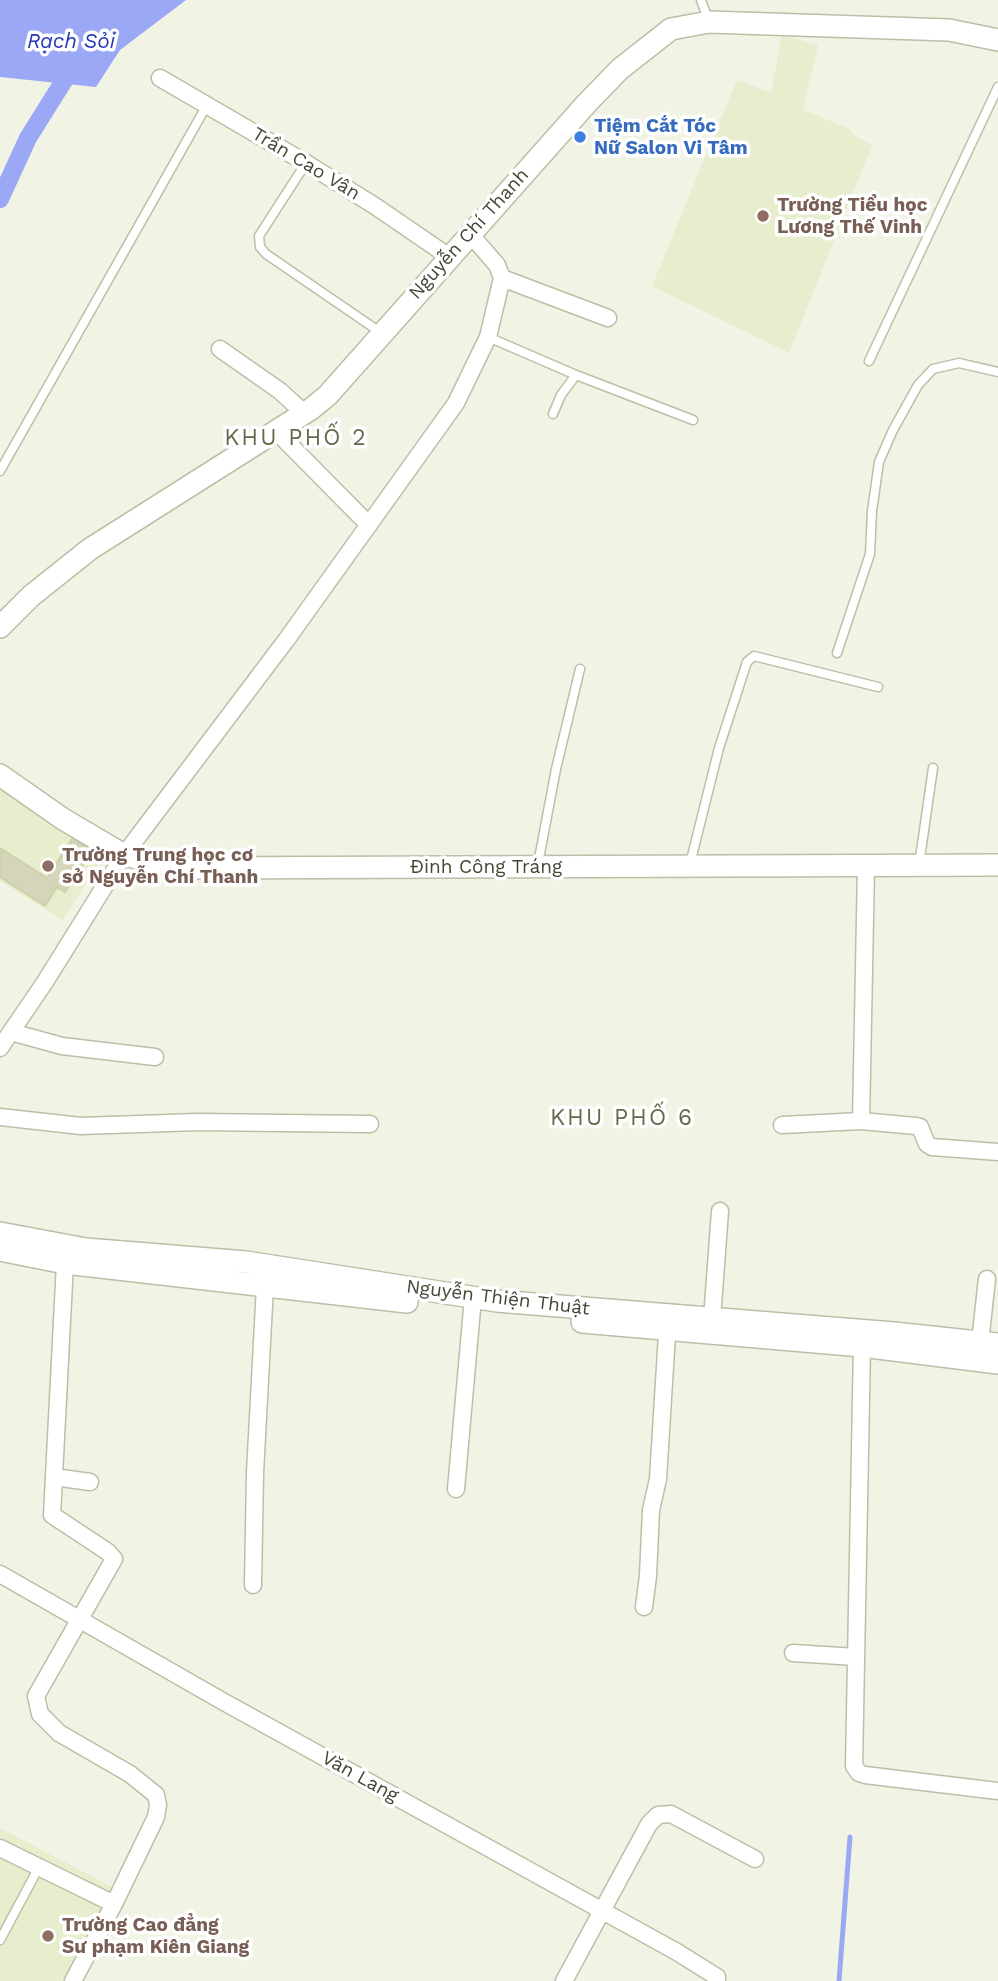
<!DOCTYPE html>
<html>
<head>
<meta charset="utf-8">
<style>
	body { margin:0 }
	canvas { display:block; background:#f1f3e4 }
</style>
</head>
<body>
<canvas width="998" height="1981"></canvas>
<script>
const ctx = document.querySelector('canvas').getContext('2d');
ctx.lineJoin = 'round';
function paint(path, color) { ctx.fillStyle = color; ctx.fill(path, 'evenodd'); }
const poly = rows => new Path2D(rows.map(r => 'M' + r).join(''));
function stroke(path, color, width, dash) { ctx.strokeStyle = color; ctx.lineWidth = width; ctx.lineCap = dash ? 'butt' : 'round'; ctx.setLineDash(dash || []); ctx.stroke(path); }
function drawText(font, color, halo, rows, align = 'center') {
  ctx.font = font + ' "Work Sans",sans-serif'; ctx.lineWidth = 7; ctx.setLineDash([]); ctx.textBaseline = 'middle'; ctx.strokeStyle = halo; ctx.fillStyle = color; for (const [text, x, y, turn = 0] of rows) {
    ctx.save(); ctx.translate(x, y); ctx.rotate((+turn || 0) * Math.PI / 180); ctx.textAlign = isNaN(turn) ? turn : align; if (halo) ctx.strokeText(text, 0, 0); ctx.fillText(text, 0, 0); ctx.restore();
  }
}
paint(poly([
	[782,35,818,45,803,110,848,128,855,136,872,145,789,353,652,286,737,80,771,93],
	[0,785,106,851,63,920,0,881],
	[0,1828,118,1890,73,1981,0,1981]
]), '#e8edcd');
paint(poly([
	[0,0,186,0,120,50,96,87,0,77]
]), '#9ba8f5');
stroke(poly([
	[839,1981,850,1837]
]), '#9ba8f5', 5);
stroke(poly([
	[0,199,28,138,75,63]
]), '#9ba8f5', 18);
const building = poly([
	[72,839,92,851,65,892,57,887,45,906,0,877,0,848,47,878,72,839]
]);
paint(building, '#d4d5b9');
stroke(building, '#ced1ab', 2);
const service = poly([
	[701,0,708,19],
	[306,163,259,236,260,247,266,254,380,332],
	[488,337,576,375,693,420],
	[869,361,998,87],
	[553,414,561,395,576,375],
	[0,471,207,105],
	[837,653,870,554,872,511,879,462,893,430,918,385,933,369,959,363,998,372],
	[538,864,556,769,580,669],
	[690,864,719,748,747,662,754,656,878,687],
	[919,865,933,768],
	[0,1940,39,1867]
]);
const minor = poly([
	[160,78,306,163,375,206,448,256],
	[502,278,608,318],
	[220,349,280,391,304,413],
	[276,431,369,525],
	[866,867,861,1121,916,1126,920,1127,927,1144,932,1147,998,1152],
	[11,1032,62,1046,155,1057],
	[0,1048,45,982,124,855,287,639,456,403,488,337,502,278,497,265,470,234],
	[0,1117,81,1126,197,1122,370,1124],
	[782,1125,861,1121],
	[65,1263,52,1515,108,1552,114,1559,36,1696,40,1714,59,1733,130,1774,156,1795,158,1805,156,1817,114,1904,73,1981],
	[712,1319,720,1211],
	[980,1342,987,1279],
	[862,1346,854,1766,859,1773,865,1775,998,1791],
	[54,1477,90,1482],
	[456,1489,472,1309],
	[0,1574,224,1702,677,1952,717,1977,717,1981],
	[253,1585,255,1473,265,1286],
	[644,1607,648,1576,651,1510,658,1479,668,1318],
	[793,1653,856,1657],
	[0,1848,114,1904],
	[564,1981,649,1824,658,1815,671,1814,755,1859]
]);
const tertiary = poly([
	[0,627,31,596,90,549,311,409,328,395,587,103,620,69,671,29,709,22,949,30,998,40],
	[0,775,63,819,124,855,182,868,998,865],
	[0,1233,86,1249,246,1262,497,1301,894,1333,998,1344],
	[0,1250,65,1263,407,1302],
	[582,1322,862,1346,998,1363]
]);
stroke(service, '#bcbfa6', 11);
stroke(minor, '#bcbfa6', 19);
stroke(tertiary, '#bcbfa6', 24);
stroke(service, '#fff', 8);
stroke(minor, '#fff', 16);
stroke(tertiary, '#fff', 21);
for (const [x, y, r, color] of [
	[580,137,7,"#3f7fe0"],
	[763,216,7,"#8d6e63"],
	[48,866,7,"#8d6e63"],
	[48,1936,7,"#8d6e63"]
]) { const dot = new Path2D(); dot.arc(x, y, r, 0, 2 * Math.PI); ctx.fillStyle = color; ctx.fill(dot); stroke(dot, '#fff', 2.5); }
drawText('bold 19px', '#366cbe', '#fff', [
	["Tiệm Cắt Tóc",594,126],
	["Nữ Salon Vi Tâm",594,148]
], 'left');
drawText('19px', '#454633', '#fff', [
	["Trần Cao Vân",306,164,31],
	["Nguyễn Chí Thanh",469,234,-48],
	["Đinh Công Tráng",486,867],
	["Nguyễn Thiện Thuật",498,1298,7],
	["Văn Lang",360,1777,29]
]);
drawText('bold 19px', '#785e54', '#fff', [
	["Trường Tiểu học",777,205],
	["Lương Thế Vinh",777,227],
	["Trường Trung học cơ",62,855],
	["sở Nguyễn Chí Thanh",62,877],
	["Trường Cao đẳng",62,1925],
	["Sư phạm Kiên Giang",62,1947]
], 'left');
drawText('italic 21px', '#2638b8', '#fff', [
	["Rạch Sỏi",71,42]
]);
ctx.letterSpacing = '2px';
drawText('23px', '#68694a', '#fff', [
	["KHU PHỐ 2",296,438],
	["KHU PHỐ 6",622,1118]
]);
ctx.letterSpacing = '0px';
</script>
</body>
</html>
